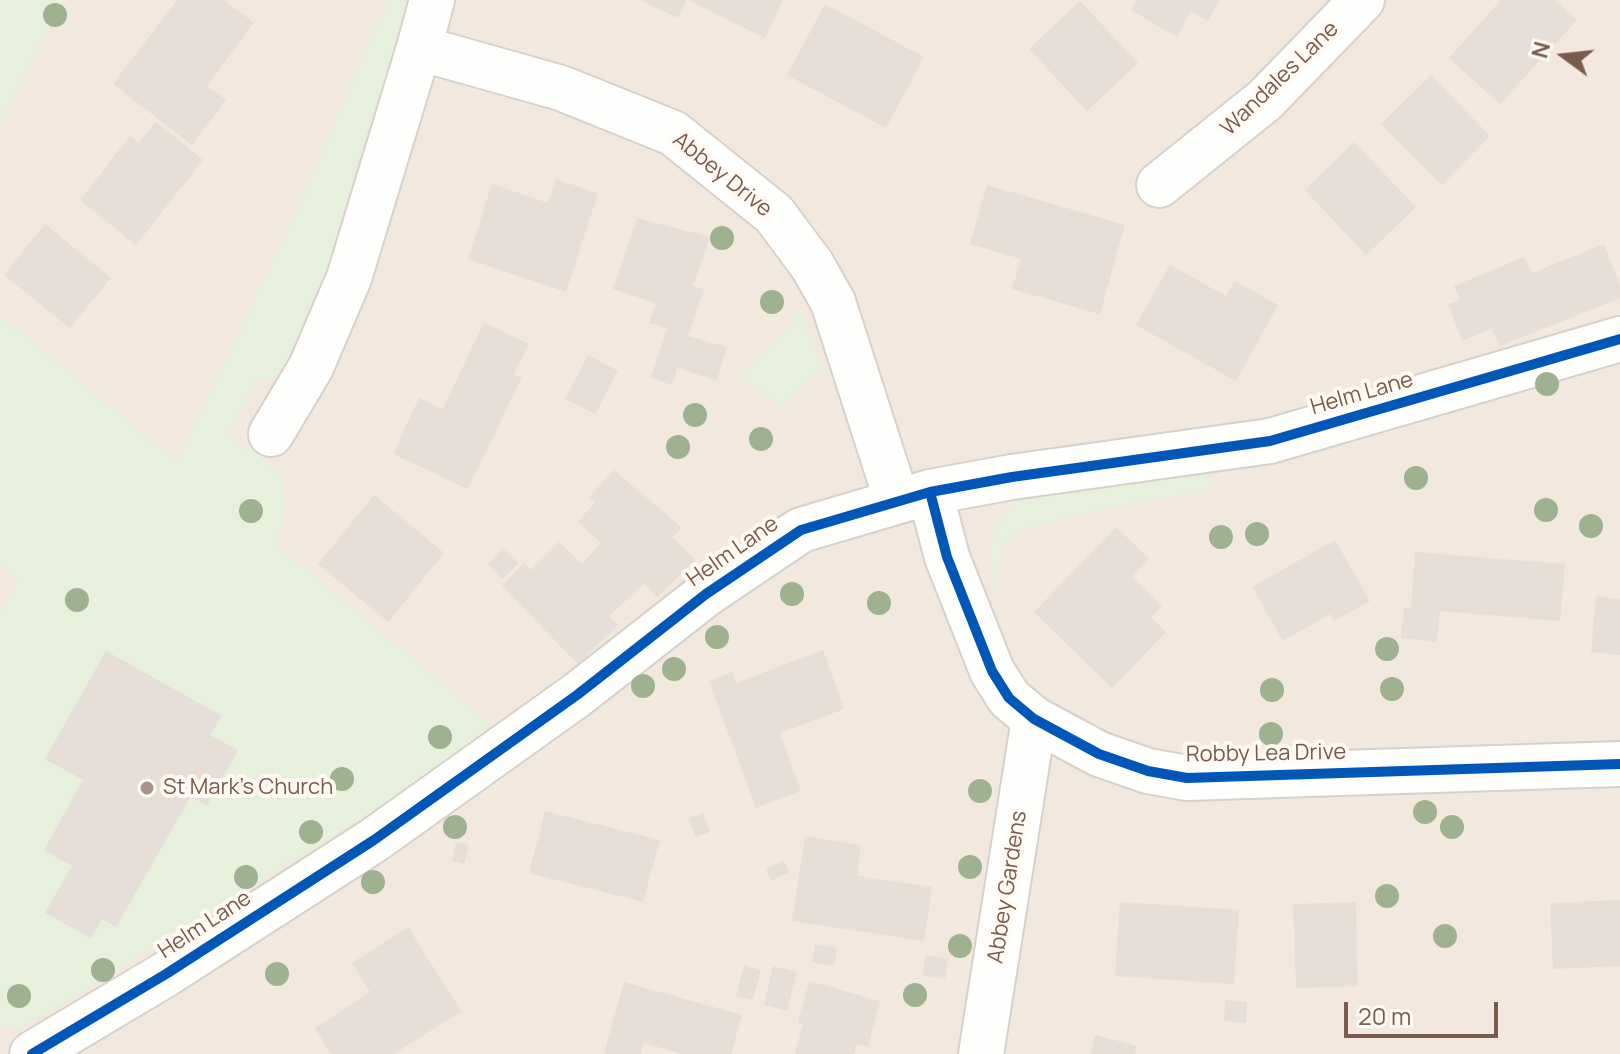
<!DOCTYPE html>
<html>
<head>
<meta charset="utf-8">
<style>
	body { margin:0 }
	#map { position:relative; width:1620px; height:1054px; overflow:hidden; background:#f9f5f0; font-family:Manrope,sans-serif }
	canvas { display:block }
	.north { position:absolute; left:1524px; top:16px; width:80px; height:80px; -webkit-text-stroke:6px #fffaf3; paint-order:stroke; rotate:285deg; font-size:22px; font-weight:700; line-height:32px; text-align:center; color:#7a5c4d }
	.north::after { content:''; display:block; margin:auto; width:28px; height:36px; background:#7a5c4d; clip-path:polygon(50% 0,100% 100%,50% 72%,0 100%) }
	.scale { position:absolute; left:1344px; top:1002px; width:154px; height:36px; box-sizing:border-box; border:4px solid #7a5c4d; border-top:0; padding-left:10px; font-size:24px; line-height:28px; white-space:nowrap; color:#7a5c4d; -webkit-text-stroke:6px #fffaf3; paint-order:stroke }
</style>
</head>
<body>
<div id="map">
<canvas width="1620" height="1054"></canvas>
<div class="north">N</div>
<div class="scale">20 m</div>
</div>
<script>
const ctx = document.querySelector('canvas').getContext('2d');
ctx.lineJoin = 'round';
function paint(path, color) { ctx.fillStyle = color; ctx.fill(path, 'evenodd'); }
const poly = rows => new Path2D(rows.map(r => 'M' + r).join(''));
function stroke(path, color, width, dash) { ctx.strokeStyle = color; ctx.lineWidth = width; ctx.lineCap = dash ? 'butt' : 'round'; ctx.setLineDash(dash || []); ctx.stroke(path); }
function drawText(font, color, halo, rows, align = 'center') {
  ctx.font = font + ' Manrope,sans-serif'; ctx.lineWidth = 8; ctx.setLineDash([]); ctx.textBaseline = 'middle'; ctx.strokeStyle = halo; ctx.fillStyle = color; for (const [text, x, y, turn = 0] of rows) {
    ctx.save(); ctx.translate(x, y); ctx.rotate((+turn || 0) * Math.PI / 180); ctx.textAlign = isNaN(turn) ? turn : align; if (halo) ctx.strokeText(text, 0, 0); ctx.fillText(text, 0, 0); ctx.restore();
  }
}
paint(poly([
	[0,0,1620,0,1620,1054,0,1054]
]), '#f2e8de');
paint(poly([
	[0,0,63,0,0,126],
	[388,0,414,0,333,264,291,357,274,377,256,380,227,436,266,460,284,480,285,513,275,543,495,728,404,792,42,1016,19,1029,0,1025,0,612,19,580,0,566,0,315,177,461,288,229],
	[799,308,823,368,783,406,741,378,790,324],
	[1206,467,1211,490,1106,508,1018,531,1002,548,995,593,990,548,996,526,1014,505,1009,496]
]), '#e7f0db');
paint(poly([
	[177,0,224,0,254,23,207,86,226,100,192,145,113,84],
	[640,0,687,0,678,18],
	[688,0,783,0,765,38],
	[1137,0,1220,0,1208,21,1191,11,1177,37,1131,10],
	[1501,0,1555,0,1577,20,1500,104,1449,58],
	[1080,1,1138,63,1087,111,1029,49],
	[825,4,924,57,886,128,787,75],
	[1431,75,1490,136,1442,185,1381,124],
	[156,122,203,160,136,245,80,200,130,136,138,143],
	[1354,142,1416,207,1366,255,1305,190],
	[556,179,598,193,566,292,468,259,492,184,548,203],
	[987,185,1125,225,1100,314,1012,289,1021,259,970,244],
	[637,218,710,237,693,286,704,289,688,336,727,347,717,381,677,368,672,385,651,378,667,328,649,323,656,303,613,289],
	[45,224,111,278,70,328,4,275],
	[1604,244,1620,285,1620,298,1500,346,1492,328,1462,341,1448,304,1460,300,1454,286,1524,257,1532,273],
	[1170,265,1226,296,1235,281,1278,305,1236,381,1136,325],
	[484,322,529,344,513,375,522,377,468,489,393,454,419,398,443,409],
	[588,355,618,371,595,414,565,399],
	[614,470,682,528,672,537,695,560,657,597,644,584,609,616,618,625,578,664,502,586,524,563,531,570,559,542,582,564,601,543,578,522,595,502,589,497],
	[374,495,444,553,388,622,318,564],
	[1116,527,1149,559,1132,577,1162,606,1151,617,1166,632,1112,688,1034,612],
	[1335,540,1370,601,1334,621,1330,614,1283,641,1252,587],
	[503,548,518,563,503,579,488,565],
	[1415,552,1565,564,1560,621,1440,611,1437,642,1401,638,1404,608,1411,609],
	[1596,596,1620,599,1620,655,1591,652],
	[823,650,844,709,780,733,801,791,756,808,709,681,732,672,736,683],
	[106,651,222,716,210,735,238,750,207,805,191,796,116,927,102,919,91,938,45,913,72,866,44,850,83,780,45,759],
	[545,811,660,840,643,902,529,873],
	[703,813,710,832,695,837,689,818],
	[805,836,861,845,857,876,932,887,924,941,792,921],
	[456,842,469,845,464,864,452,861],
	[783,860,789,872,772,881,766,869],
	[1620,900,1620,966,1553,969,1550,903],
	[1120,902,1239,910,1234,984,1115,976],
	[1356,902,1358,986,1296,988,1293,904],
	[408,927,461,1011,394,1054,331,1054,315,1028,370,992,352,963],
	[815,944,837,948,834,966,812,962],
	[926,955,948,959,945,979,922,976],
	[744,965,761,970,753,1000,736,996],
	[773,966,797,972,787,1011,764,1005],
	[809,981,880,1001,868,1047,857,1044,854,1054,795,1054,803,1024,798,1023],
	[624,982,742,1015,731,1054,682,1054,644,1043,641,1054,604,1054],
	[1225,1000,1247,1002,1246,1023,1224,1021],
	[1095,1035,1137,1046,1135,1054,1090,1054]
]), '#e6ded7');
const minor = poly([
	[432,0,419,48,561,88,673,133,774,214,812,265,833,302,897,501],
	[1159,185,1265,100,1362,0],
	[271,434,311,367,349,278,419,48],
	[930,492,947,557,992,671,1009,698,1034,719,1099,754,1148,771,1187,778,1620,764],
	[32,1054,166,974,374,840,577,695,706,594,801,530,930,492,1012,477,1270,441,1620,339],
	[981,1054,1034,719]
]);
stroke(minor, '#d7d1cb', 48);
stroke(minor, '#fefefd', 44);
stroke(poly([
	[930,492,947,557,992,671,1009,698,1034,719,1099,754,1148,771,1187,778,1620,764],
	[32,1054,166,974,374,840,577,695,706,594,801,530,930,492,1012,477,1270,441,1620,339]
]), '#0057b8', 10);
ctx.fillStyle = '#9eb190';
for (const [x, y] of [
	[55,15],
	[722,238],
	[772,302],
	[1547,384],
	[695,415],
	[761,439],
	[678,447],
	[1416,478],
	[1546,510],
	[251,511],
	[1591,526],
	[1257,534],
	[1221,537],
	[792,594],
	[77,600],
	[879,603],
	[717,637],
	[1387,649],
	[674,669],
	[643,686],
	[1392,689],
	[1272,690],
	[1271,734],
	[440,737],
	[342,779],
	[980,791],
	[1425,812],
	[455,827],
	[1452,827],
	[311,832],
	[970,867],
	[246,877],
	[373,882],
	[1387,896],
	[1445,936],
	[960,946],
	[103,970],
	[277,974],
	[915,995],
	[19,996]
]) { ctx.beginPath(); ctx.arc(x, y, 12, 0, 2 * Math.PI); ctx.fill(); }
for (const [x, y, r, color] of [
	[147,788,8,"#a69286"]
]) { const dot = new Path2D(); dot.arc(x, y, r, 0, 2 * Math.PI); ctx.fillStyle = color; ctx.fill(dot); stroke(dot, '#fffaf3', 3); }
drawText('22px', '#7a5c4d', '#fffaf3', [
	["Wandales Lane",1280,79,-44],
	["Abbey Drive",722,175,39],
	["Helm Lane",1362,394,-16],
	["Helm Lane",733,552,-35],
	["Robby Lea Drive",1266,754,-1],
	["Abbey Gardens",1008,887,-81],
	["Helm Lane",205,925,-33]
]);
drawText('22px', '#7a5c4d', '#fffaf3', [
	["St Mark’s Church",163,788]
], 'left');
</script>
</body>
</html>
